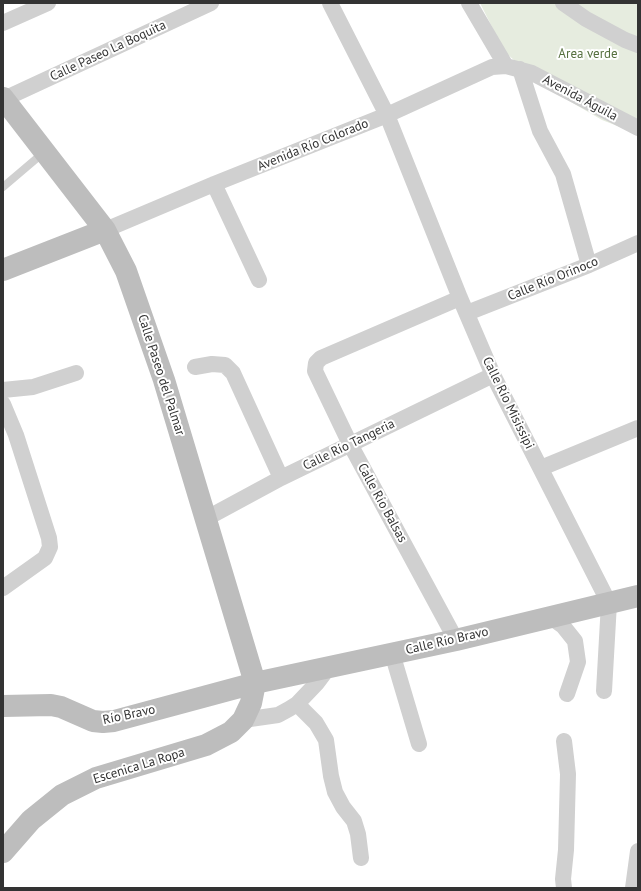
<!DOCTYPE html>
<html>
<head>
<meta charset="utf-8">
<style>
	body { margin:0 }
	#map { position:relative; width:641px; height:891px; overflow:hidden; background:#fff; font-family:"PT Sans",sans-serif }
	canvas { display:block }
	.frame { position:absolute; inset:0; border:4px solid #333; pointer-events:none }
</style>
</head>
<body>
<div id="map">
<canvas width="641" height="891"></canvas>
<div class="frame"></div>
</div>
<script>
const ctx = document.querySelector('canvas').getContext('2d');
ctx.lineJoin = 'round';
function paint(path, color) { ctx.fillStyle = color; ctx.fill(path, 'evenodd'); }
const poly = rows => new Path2D(rows.map(r => 'M' + r).join(''));
function stroke(path, color, width, dash) { ctx.strokeStyle = color; ctx.lineWidth = width; ctx.lineCap = dash ? 'butt' : 'round'; ctx.setLineDash(dash || []); ctx.stroke(path); }
function drawText(font, color, halo, rows, align = 'center') {
  ctx.font = font + ' "PT Sans",sans-serif'; ctx.lineWidth = 4; ctx.setLineDash([]); ctx.textBaseline = 'middle'; ctx.strokeStyle = halo; ctx.fillStyle = color; for (const [text, x, y, turn = 0] of rows) {
    ctx.save(); ctx.translate(x, y); ctx.rotate((+turn || 0) * Math.PI / 180); ctx.textAlign = isNaN(turn) ? turn : align; if (halo) ctx.strokeText(text, 0, 0); ctx.fillText(text, 0, 0); ctx.restore();
  }
}
paint(poly([
	[480,3,638,3,638,134,602,120,540,84,504,51]
]), '#e6ecdf');
stroke(poly([
	[3,187,43,153]
]), '#d0d0d0', 8);
stroke(poly([
	[330,3,387,115,460,298,493,375,609,603,604,691],
	[469,3,506,66],
	[563,3,586,19,625,40,638,45],
	[3,23,48,3],
	[520,69,540,131,563,174,589,265],
	[4,99,211,3],
	[214,184,259,280],
	[105,230,214,184,387,115,492,67,506,66,532,73,638,128],
	[467,313,589,265,638,243],
	[195,367,212,364,225,365,233,373,281,478],
	[3,390,33,387,76,373],
	[3,404,16,435,49,538,50,547,45,558,3,588],
	[541,468,638,428],
	[207,518,281,478,493,375],
	[549,616,563,626,575,641,578,662,567,694],
	[456,640,350,444,315,371,316,363,321,358,460,298],
	[392,653,419,744],
	[297,704,316,723,326,740,331,776,335,792,343,807,354,821,358,834,361,858],
	[243,720,278,715,289,709,297,704,317,683,329,667],
	[564,888,563,879,566,850,568,774,564,741],
	[633,888,638,851]
]), '#d0d0d0', 16);
stroke(poly([
	[3,98,105,230,126,271,164,380,255,683,251,703,243,720,231,732,206,745,96,778,62,795,31,820,3,852],
	[3,270,105,230],
	[3,706,51,705,61,707,93,721,103,722,114,721,255,683,456,640,638,596]
]), '#bdbdbd', 22);
drawText('13px', '#333', '#fff', [
	["Calle Paseo La Boquita",108,51,-25],
	["Avenida Águila",580,98,28],
	["Avenida Río Colorado",313,145,-22],
	["Calle Río Orinoco",553,279,-22],
	["Calle Paseo del Palmar",161,375,72],
	["Calle Río Misissipi",508,403,64],
	["Calle Río Tangeria",349,445,-26],
	["Calle Río Balsas",382,503,61],
	["Calle Río Bravo",447,641,-13],
	["Río Bravo",129,715,-12],
	["Escenica La Ropa",139,766,-17]
]);
drawText('13px', '#56703f', '#fff', [
	["Area verde",588,54]
]);
</script>
</body>
</html>
